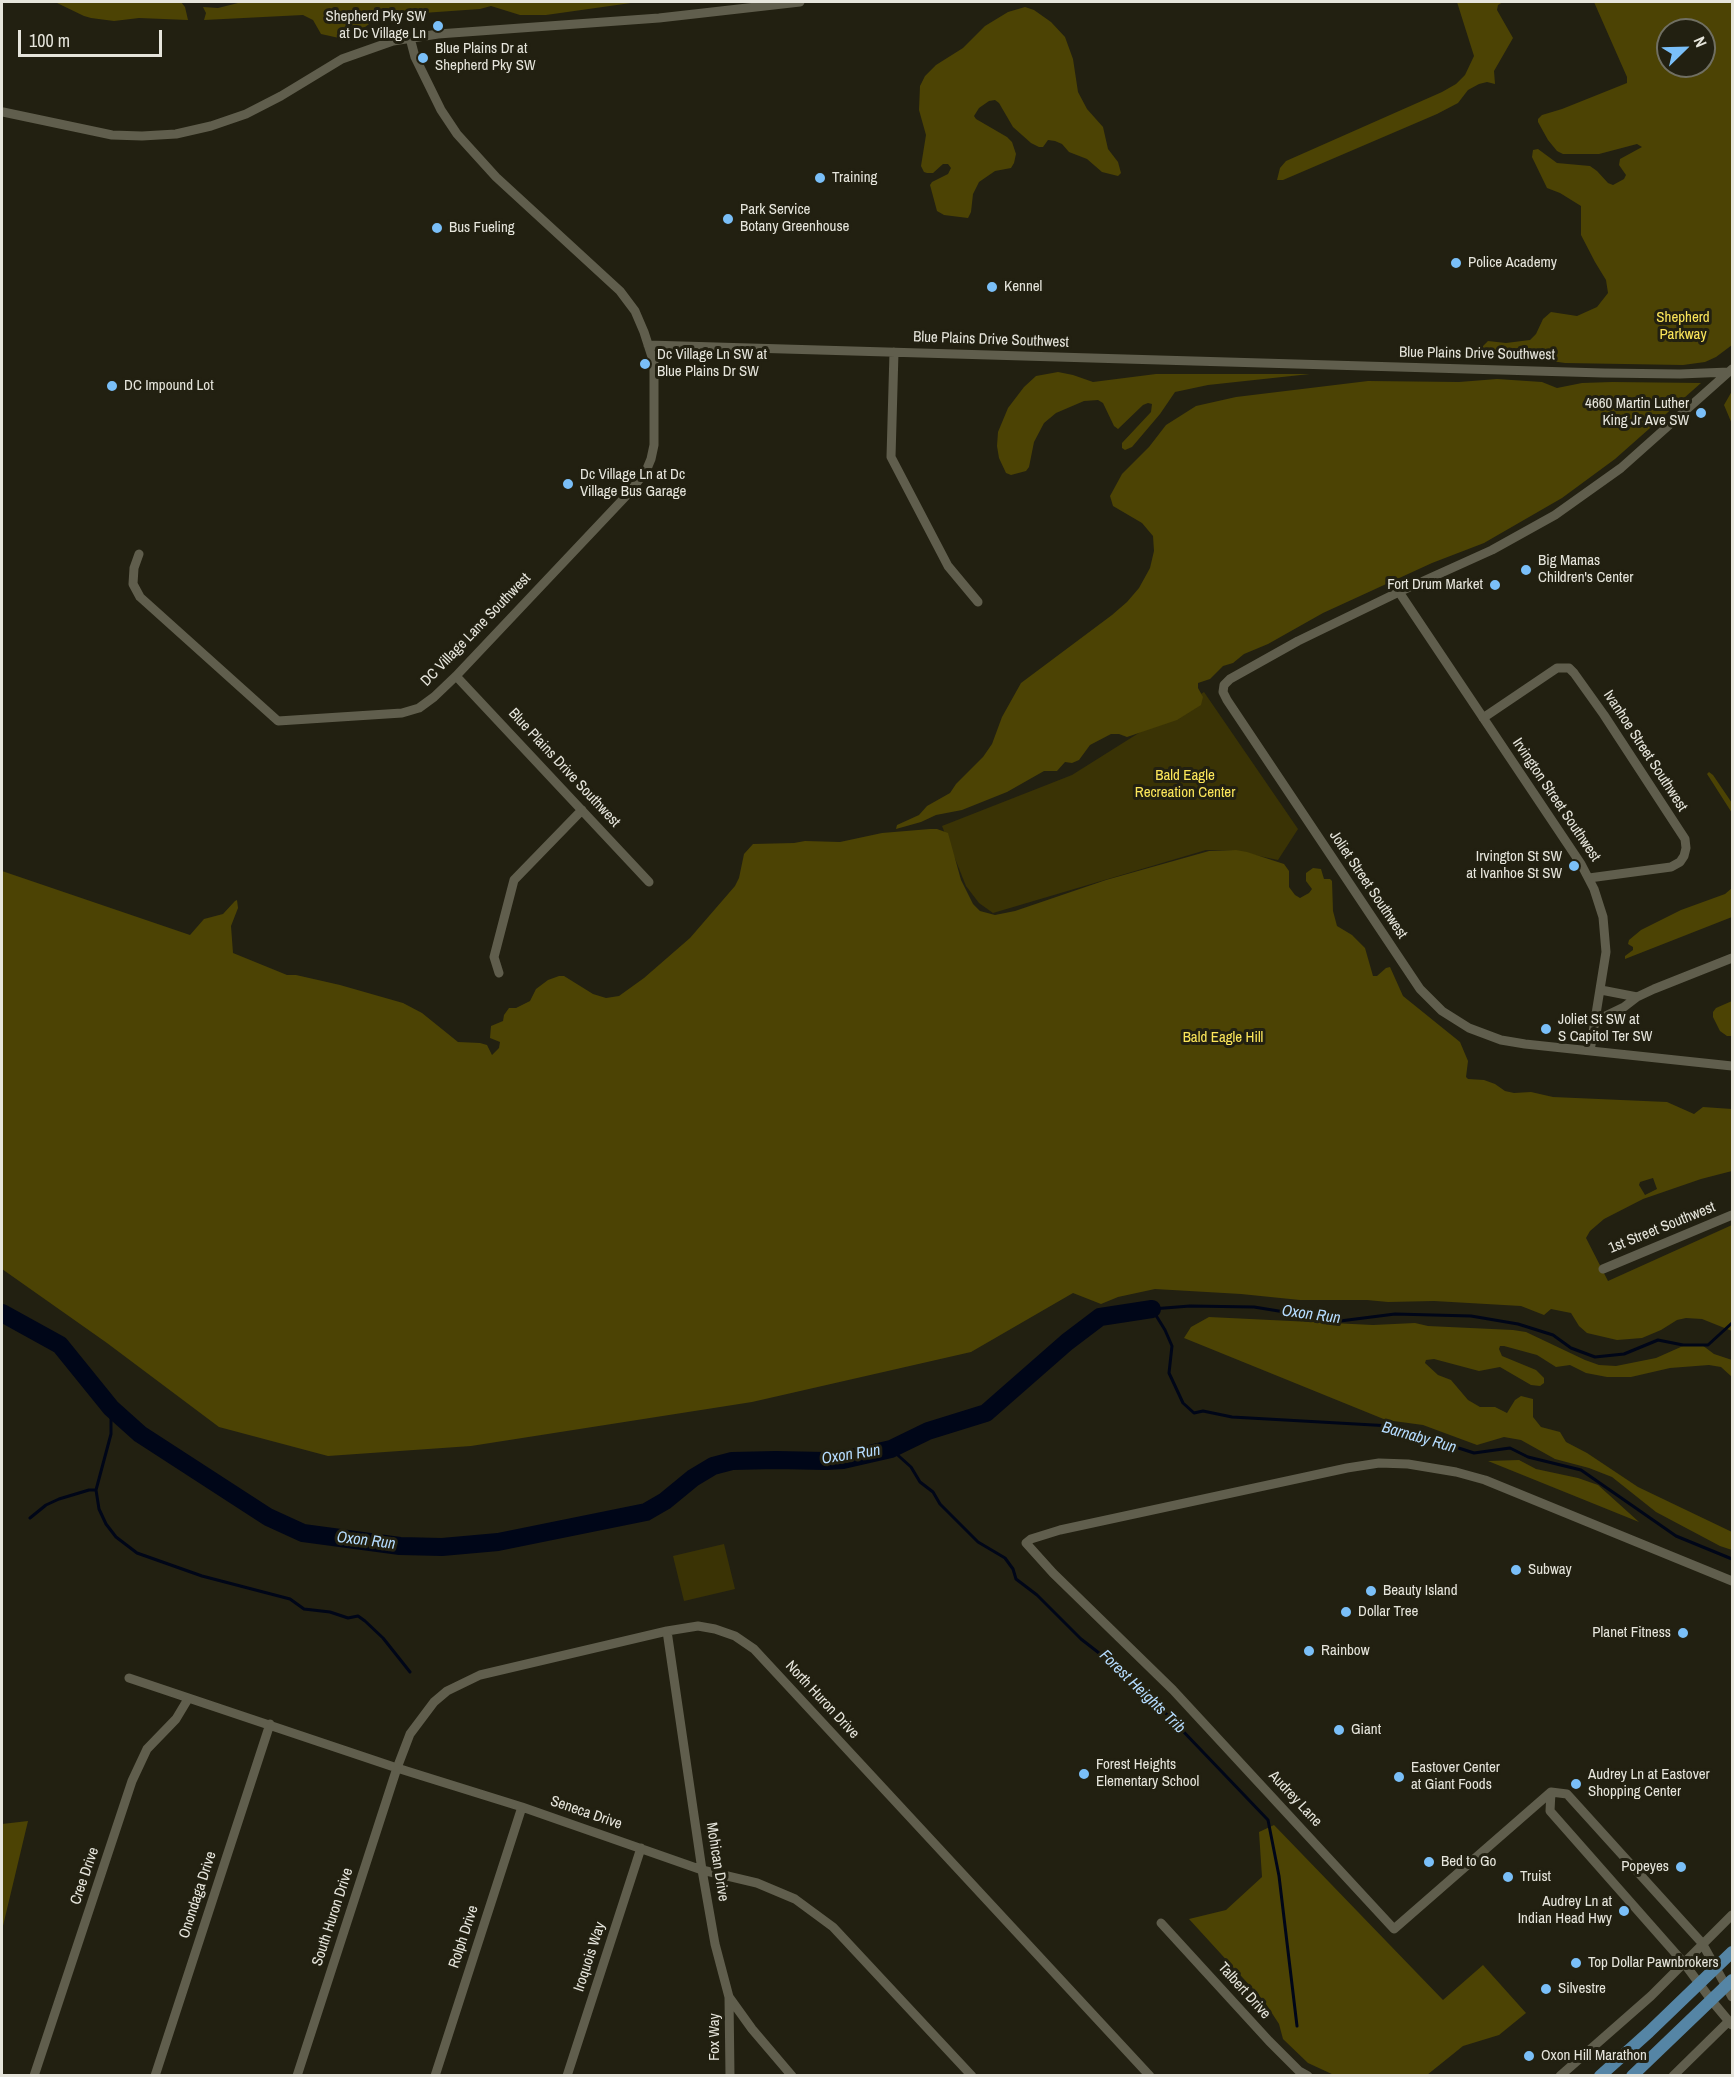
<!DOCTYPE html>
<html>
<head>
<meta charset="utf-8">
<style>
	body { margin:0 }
	#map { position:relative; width:1734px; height:2077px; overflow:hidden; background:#222011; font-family:"Archivo Narrow",sans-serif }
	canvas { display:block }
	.frame { position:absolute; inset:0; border:3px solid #e6e5dc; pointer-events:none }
	.north { position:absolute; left:1656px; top:18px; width:60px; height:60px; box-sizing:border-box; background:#222011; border:2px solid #706f62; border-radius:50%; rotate:67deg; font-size:16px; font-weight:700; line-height:24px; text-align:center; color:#e6e5dc }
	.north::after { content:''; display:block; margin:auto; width:21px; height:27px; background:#7abff8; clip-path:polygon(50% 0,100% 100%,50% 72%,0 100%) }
	.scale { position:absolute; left:18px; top:30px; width:144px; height:27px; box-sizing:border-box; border:3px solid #e6e5dc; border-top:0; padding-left:8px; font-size:18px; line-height:21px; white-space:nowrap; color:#e6e5dc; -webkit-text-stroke:4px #222011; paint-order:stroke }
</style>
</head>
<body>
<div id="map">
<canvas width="1734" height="2077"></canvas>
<div class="frame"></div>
<div class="north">N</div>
<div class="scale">100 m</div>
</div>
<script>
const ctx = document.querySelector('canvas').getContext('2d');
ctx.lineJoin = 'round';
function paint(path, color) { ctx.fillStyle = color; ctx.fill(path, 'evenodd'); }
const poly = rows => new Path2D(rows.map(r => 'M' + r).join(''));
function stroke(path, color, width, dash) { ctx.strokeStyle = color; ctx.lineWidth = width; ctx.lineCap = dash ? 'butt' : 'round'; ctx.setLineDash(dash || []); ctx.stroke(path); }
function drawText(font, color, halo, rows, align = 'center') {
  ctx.font = font + ' "Archivo Narrow",sans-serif'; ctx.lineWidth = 6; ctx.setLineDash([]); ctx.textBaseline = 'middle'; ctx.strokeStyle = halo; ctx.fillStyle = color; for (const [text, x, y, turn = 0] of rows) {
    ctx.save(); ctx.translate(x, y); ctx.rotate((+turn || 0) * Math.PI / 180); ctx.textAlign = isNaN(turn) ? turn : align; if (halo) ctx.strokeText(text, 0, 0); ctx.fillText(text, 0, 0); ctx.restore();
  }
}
paint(poly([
	[1204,692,1298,829,1278,860,1231,850,1206,850,993,913,979,903,966,886,942,826,1072,775],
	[724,1544,735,1589,684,1601,673,1556]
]), '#3a3305');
paint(poly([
	[55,2,181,2,185,7,188,20,139,18,114,21,91,18,84,16],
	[242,2,638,2,546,15,520,15,491,6,480,9,380,16,365,27,339,38,321,34,313,20,303,15,204,20,206,13,203,7,218,8],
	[1457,2,1503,2,1498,5,1497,10,1513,38,1494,71,1495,84,1487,82,1479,84,1468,90,1458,103,1437,114,1283,180,1277,180,1280,168,1286,161,1442,92,1456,84,1465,75,1474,56],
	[1594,2,1732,2,1732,345,1716,357,1705,362,1683,365,1565,363,1523,357,1489,356,1482,351,1483,346,1488,341,1506,343,1530,340,1536,334,1543,319,1551,312,1577,316,1597,307,1608,293,1606,280,1595,262,1581,235,1581,206,1560,193,1547,188,1532,157,1533,150,1538,149,1557,163,1590,166,1597,171,1608,183,1613,185,1624,179,1626,175,1619,165,1620,159,1642,147,1637,144,1599,154,1563,154,1557,151,1548,140,1538,122,1538,119,1542,115,1562,109,1627,83,1627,77],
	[1668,30,1704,30,1704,66,1668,66],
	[1025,7,1034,10,1051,22,1065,37,1073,59,1078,92,1087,109,1103,127,1108,149,1118,162,1121,173,1118,176,1102,172,1087,159,1069,152,1062,144,1055,141,1048,140,1043,147,1039,147,1031,143,1013,127,999,103,995,100,989,101,979,108,974,116,976,119,1007,137,1012,142,1016,154,1014,163,1011,168,995,171,979,182,973,194,971,212,968,218,944,215,937,211,930,185,932,182,948,174,951,168,948,164,943,164,933,173,927,173,924,172,921,166,926,135,919,110,920,86,925,76,936,65,963,48,985,26,1008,12],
	[1058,372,1073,375,1093,382,1156,374,1310,374,1208,385,1175,392,1160,414,1132,447,1125,450,1122,448,1122,443,1151,412,1152,404,1148,403,1143,405,1118,429,1114,426,1103,403,1098,400,1084,401,1056,413,1044,423,1034,442,1029,467,1026,471,1011,475,1006,473,999,458,997,446,998,432,1008,408,1024,387,1036,376],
	[1497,379,1542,382,1557,388,1582,383,1612,382,1701,383,1615,459,1562,498,1484,543,1432,563,1323,613,1268,644,1244,654,1233,663,1223,666,1210,679,1198,683,1198,688,1203,697,1201,705,1177,720,1127,737,1119,734,1111,734,1090,745,1079,760,1072,763,1065,762,1057,771,1044,771,1007,792,962,810,936,815,921,822,896,829,897,825,919,815,927,806,950,793,956,784,983,757,992,744,1002,717,1021,683,1112,615,1127,602,1139,588,1150,568,1154,551,1153,536,1142,523,1113,506,1110,496,1122,474,1149,447,1166,425,1196,406,1236,397,1368,381,1459,382],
	[1732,391,1732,424,1724,405],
	[1709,772,1713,775,1732,803,1732,813,1709,777,1707,774],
	[930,829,937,829,948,833,961,880,973,904,980,911,995,915,1015,911,1106,880,1209,851,1236,850,1247,852,1284,864,1289,871,1289,887,1295,895,1300,898,1309,893,1312,889,1306,881,1306,873,1313,868,1321,869,1324,879,1330,879,1332,881,1333,911,1337,926,1352,935,1365,948,1373,976,1377,976,1386,968,1390,967,1403,996,1460,1042,1468,1061,1466,1077,1468,1079,1484,1080,1495,1084,1505,1091,1514,1093,1531,1092,1553,1097,1667,1102,1694,1114,1703,1107,1732,1109,1732,1171,1701,1179,1643,1199,1604,1219,1590,1231,1586,1238,1608,1281,1732,1225,1732,1331,1702,1319,1686,1318,1677,1320,1661,1330,1642,1338,1617,1340,1587,1333,1579,1326,1571,1313,1551,1309,1544,1315,1521,1306,1434,1301,1388,1302,1367,1300,1300,1300,1241,1294,1155,1289,1118,1297,1101,1304,1073,1293,971,1352,752,1402,471,1446,328,1456,219,1427,107,1343,2,1269,2,871,190,935,204,919,223,914,235,901,237,900,238,908,231,926,233,953,287,975,296,975,340,985,403,1003,422,1013,458,1042,480,1043,487,1045,492,1055,499,1048,500,1042,490,1038,491,1026,503,1021,504,1015,509,1008,516,1008,530,1001,536,989,548,980,559,976,564,976,593,994,606,998,619,996,644,978,690,938,735,886,739,878,744,854,753,844,794,843,805,841,840,842,882,833],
	[1653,1178,1657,1189,1645,1195,1639,1185,1640,1182],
	[1732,888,1732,917,1625,959,1625,956,1633,950,1633,947,1628,944,1629,940,1641,930,1681,910,1725,894],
	[1732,1001,1732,1036,1727,1036,1720,1031,1713,1017,1713,1012,1716,1008],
	[1209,1317,1373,1325,1415,1323,1428,1326,1513,1330,1526,1332,1585,1360,1599,1365,1616,1366,1656,1358,1683,1346,1702,1345,1714,1354,1732,1360,1732,1377,1721,1367,1709,1365,1670,1368,1631,1377,1607,1377,1586,1373,1570,1365,1556,1367,1537,1355,1504,1346,1500,1346,1499,1349,1502,1356,1536,1370,1544,1378,1544,1383,1540,1386,1531,1385,1500,1367,1479,1371,1434,1359,1426,1360,1425,1363,1438,1375,1451,1380,1468,1400,1480,1407,1495,1407,1507,1413,1515,1400,1521,1396,1533,1399,1533,1417,1541,1427,1560,1432,1566,1442,1587,1453,1638,1487,1732,1532,1732,1550,1720,1546,1656,1512,1612,1477,1589,1468,1555,1459,1521,1440,1504,1437,1477,1445,1423,1425,1386,1420,1184,1338,1191,1327],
	[1519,1460,1536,1469,1578,1478,1598,1485,1639,1522,1488,1461],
	[28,1821,2,1930,2,1932,2,1824],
	[1274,1825,1443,2000,1483,1965,1526,2013,1499,2035,1463,2046,1427,2075,1334,2075,1308,2063,1283,2039,1279,2024,1264,2001,1189,1919,1226,1910,1262,1877,1259,1832]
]), '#4c4304');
stroke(poly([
	[1732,1323,1708,1345,1683,1345,1658,1340,1624,1354,1595,1357,1571,1348,1553,1335,1518,1324,1471,1316,1395,1314,1340,1321,1254,1307,1190,1306,1152,1309,1165,1330,1172,1346,1169,1373,1183,1403,1194,1413,1203,1411,1232,1417,1391,1426,1474,1453,1510,1448,1528,1457,1581,1470,1676,1536,1732,1559],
	[111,1408,111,1434,96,1490,99,1509,106,1524,116,1537,137,1553,202,1576,290,1599,304,1609,330,1612,348,1618,358,1616,365,1621,383,1638,410,1672],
	[891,1449,911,1467,920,1482,933,1492,940,1504,978,1542,1005,1558,1013,1569,1016,1579,1037,1595,1081,1639,1135,1681,1268,1820,1279,1876,1297,2026],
	[30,1518,46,1505,59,1499,89,1490,95,1490]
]), '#000618', 3);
stroke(poly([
	[2,1313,60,1345,111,1408,140,1434,268,1517,303,1533,400,1546,442,1547,498,1542,646,1512,665,1501,693,1478,713,1466,732,1461,776,1460,826,1461,843,1460,891,1449,928,1431,986,1413,1067,1342,1100,1317,1152,1309]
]), '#000618', 18);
stroke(poly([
	[3,112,112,135,142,136,176,134,211,126,246,114,281,96,342,59,393,41,438,34,659,18,800,2],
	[648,345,1603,373,1680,374,1729,372],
	[894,352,891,457,948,566,978,602],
	[1732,369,1621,468,1555,515,1492,550,1399,592,1298,641,1230,679,1224,685,1223,692,1227,700,1420,989,1442,1011,1469,1028,1501,1040,1525,1044,1732,1066],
	[139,554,134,568,133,584,140,597,278,721,402,713,419,708,434,697,456,676,627,495,646,471,651,459,654,445,654,363,644,332,635,311,620,291,496,177,457,134,441,110,415,57,410,38],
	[1399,592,1581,864,1594,889,1603,917,1606,952,1590,1051],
	[456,676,649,882],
	[1483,718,1557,668,1569,668,1574,673,1604,715,1685,839,1686,848,1684,856,1680,862,1671,867,1589,878],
	[499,973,494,957,514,880,582,810],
	[1601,990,1637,997],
	[1595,1021,1624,1007,1637,997,1654,989,1732,958],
	[1603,1269,1732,1215],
	[1732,1581,1485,1480,1456,1472,1408,1464,1379,1463,1347,1468,1060,1530,1031,1539,1026,1543,1053,1573,1173,1690,1394,1929,1551,1792,1567,1794,1702,1943,1732,1997],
	[667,1631,702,1870,715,1944,729,1997,752,2029,792,2076],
	[129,1678,397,1768,522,1807,702,1870,757,1883,795,1899,833,1927,972,2076],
	[1551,1792,1550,1811,1684,1963,1712,2001,1732,2025],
	[1161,1923,1269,2041,1299,2071,1308,2076],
	[729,1997,730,2076],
	[34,2076,132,1781,147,1749,176,1719,188,1699],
	[155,2076,270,1724],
	[297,2076,397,1768,410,1734,434,1702,447,1691,480,1675,667,1631,698,1626,715,1629,735,1636,754,1649,1150,2076],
	[435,2076,522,1807],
	[567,2076,641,1848],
	[1560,2076,1651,1996,1732,1915],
	[1673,2076,1729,2021]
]), '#605e4d', 9);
stroke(poly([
	[1600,2076,1649,2032,1732,1952],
	[1632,2076,1732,1980]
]), '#5585a5', 12);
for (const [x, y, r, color] of [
	[438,26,6,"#7abff8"],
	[423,58,6,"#7abff8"],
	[820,178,6,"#7abff8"],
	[728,219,6,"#7abff8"],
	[437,228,6,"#7abff8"],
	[1456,263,6,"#7abff8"],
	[992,287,6,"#7abff8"],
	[645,364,6,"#7abff8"],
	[112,386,6,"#7abff8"],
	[1701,413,6,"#7abff8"],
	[568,484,6,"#7abff8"],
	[1526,570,6,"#7abff8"],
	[1495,585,6,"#7abff8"],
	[1574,866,6,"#7abff8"],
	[1546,1029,6,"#7abff8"],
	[1516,1570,6,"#7abff8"],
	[1371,1591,6,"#7abff8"],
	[1346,1612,6,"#7abff8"],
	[1683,1633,6,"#7abff8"],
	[1309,1651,6,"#7abff8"],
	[1339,1730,6,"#7abff8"],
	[1084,1774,6,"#7abff8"],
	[1399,1777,6,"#7abff8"],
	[1576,1784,6,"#7abff8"],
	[1429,1862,6,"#7abff8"],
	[1681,1867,6,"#7abff8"],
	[1508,1877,6,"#7abff8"],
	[1624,1911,6,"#7abff8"],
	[1576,1963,6,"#7abff8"],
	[1546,1989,6,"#7abff8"],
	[1529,2056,6,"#7abff8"]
]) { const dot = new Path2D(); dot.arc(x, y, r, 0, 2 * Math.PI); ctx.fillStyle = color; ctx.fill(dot); stroke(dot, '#222011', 2); }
drawText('15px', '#e6e5dc', '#222011', [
	["Shepherd Pky SW",426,17,"right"],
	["at Dc Village Ln",426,34,"right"],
	["Blue Plains Dr at",435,49],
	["Shepherd Pky SW",435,66],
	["Training",832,178],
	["Park Service",740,210],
	["Botany Greenhouse",740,227],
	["Bus Fueling",449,228],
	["Police Academy",1468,263],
	["Kennel",1004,287],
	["Dc Village Ln SW at",657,355],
	["Blue Plains Dr SW",657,372],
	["DC Impound Lot",124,386],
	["4660 Martin Luther",1689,404,"right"],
	["King Jr Ave SW",1689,421,"right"],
	["Dc Village Ln at Dc",580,475],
	["Village Bus Garage",580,492],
	["Big Mamas",1538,561],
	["Children's Center",1538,578],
	["Fort Drum Market",1483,585,"right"],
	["Irvington St SW",1562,857,"right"],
	["at Ivanhoe St SW",1562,874,"right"],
	["Joliet St SW at",1558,1020],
	["S Capitol Ter SW",1558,1037],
	["Subway",1528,1570],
	["Beauty Island",1383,1591],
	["Dollar Tree",1358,1612],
	["Planet Fitness",1671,1633,"right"],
	["Rainbow",1321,1651],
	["Giant",1351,1730],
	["Forest Heights",1096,1765],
	["Elementary School",1096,1782],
	["Eastover Center",1411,1768],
	["at Giant Foods",1411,1785],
	["Audrey Ln at Eastover",1588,1775],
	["Shopping Center",1588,1792],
	["Bed to Go",1441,1862],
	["Popeyes",1669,1867,"right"],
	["Truist",1520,1877],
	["Audrey Ln at",1612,1902,"right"],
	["Indian Head Hwy",1612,1919,"right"],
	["Top Dollar Pawnbrokers",1588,1963],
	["Silvestre",1558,1989],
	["Oxon Hill Marathon",1541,2056]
], 'left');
drawText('15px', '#fce65a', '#222011', [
	["Shepherd",1683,318],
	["Parkway",1683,335],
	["Bald Eagle",1185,776],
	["Recreation Center",1185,793],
	["Bald Eagle Hill",1223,1038]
]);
drawText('15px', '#e6e5dc', '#222011', [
	["Blue Plains Drive Southwest",991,340,2],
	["Blue Plains Drive Southwest",1477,354,1],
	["DC Village Lane Southwest",476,630,-46],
	["Ivanhoe Street Southwest",1645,751,57],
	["Blue Plains Drive Southwest",564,768,47],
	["Irvington Street Southwest",1556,800,56],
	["Joliet Street Southwest",1368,885,56],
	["1st Street Southwest",1662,1228,-22],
	["North Huron Drive",822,1700,47],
	["Audrey Lane",1295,1799,47],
	["Seneca Drive",586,1813,19],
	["Mohican Drive",717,1862,81],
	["Cree Drive",85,1876,-71],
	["Onondaga Drive",198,1895,-72],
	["South Huron Drive",333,1917,-72],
	["Rolph Drive",464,1937,-72],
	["Iroquois Way",590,1957,-72],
	["Talbert Drive",1244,1991,48],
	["Fox Way",715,2037,-90]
]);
drawText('italic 16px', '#b5dcff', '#222011', [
	["Oxon Run",1311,1315,8],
	["Barnaby Run",1419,1438,16],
	["Oxon Run",851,1455,-9],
	["Oxon Run",366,1541,7],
	["Forest Heights Trib",1142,1692,44]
]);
</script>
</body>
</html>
